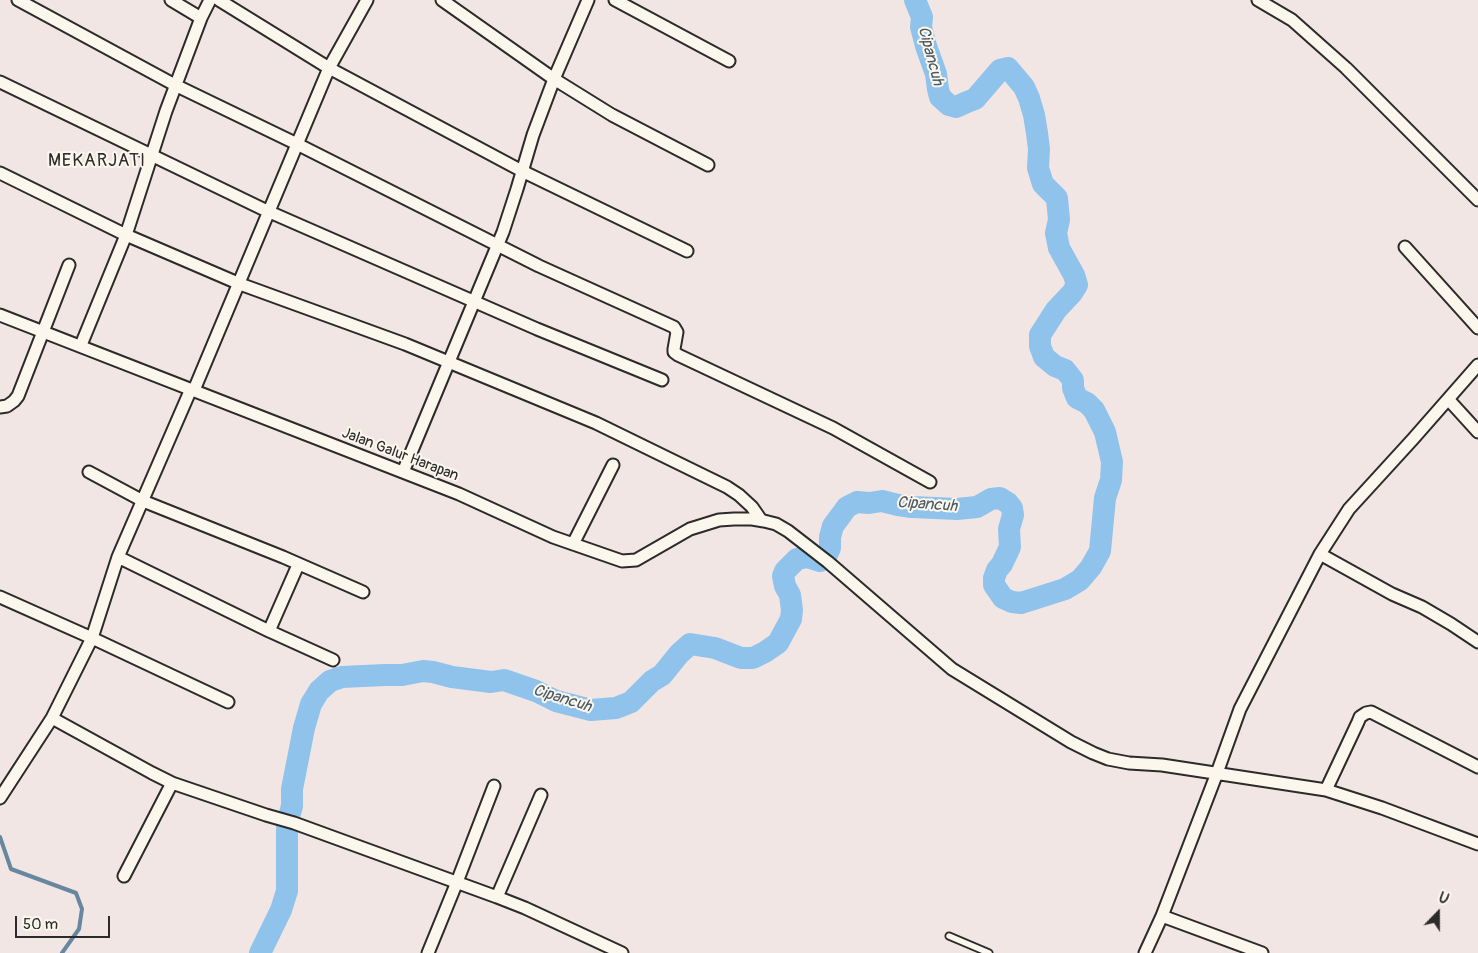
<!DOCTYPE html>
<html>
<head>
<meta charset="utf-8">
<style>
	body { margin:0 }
	#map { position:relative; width:1478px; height:953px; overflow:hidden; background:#f2e6e4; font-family:Pangolin,sans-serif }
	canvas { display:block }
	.north { position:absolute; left:1413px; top:888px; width:50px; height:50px; -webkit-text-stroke:4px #fbf7ec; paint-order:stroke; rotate:22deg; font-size:14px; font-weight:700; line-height:20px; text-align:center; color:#2b2b2b }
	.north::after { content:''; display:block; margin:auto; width:18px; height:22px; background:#2b2b2b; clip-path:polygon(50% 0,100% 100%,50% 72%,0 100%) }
	.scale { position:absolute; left:15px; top:916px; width:95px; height:22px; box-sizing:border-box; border:2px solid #2b2b2b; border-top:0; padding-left:6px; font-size:15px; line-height:18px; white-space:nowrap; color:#2b2b2b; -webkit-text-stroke:4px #fbf7ec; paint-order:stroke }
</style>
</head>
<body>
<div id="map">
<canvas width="1478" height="953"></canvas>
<div class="north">U</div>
<div class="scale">50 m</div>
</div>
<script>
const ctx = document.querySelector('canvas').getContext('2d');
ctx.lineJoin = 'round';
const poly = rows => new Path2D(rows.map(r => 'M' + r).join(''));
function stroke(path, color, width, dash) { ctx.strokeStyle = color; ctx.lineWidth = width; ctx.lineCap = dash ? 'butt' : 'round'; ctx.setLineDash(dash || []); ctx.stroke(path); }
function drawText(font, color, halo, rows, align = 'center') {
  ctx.font = font + ' Pangolin,sans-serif'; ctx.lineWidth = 4; ctx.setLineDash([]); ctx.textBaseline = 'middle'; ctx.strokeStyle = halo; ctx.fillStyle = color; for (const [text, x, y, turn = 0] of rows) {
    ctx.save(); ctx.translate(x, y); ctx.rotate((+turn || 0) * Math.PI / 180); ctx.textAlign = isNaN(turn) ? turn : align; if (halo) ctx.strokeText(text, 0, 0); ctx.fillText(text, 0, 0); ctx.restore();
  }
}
stroke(poly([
	[0,837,11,869,76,893,82,909,79,929,62,953]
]), '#67869f', 4);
stroke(poly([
	[260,953,281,910,287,891,287,824,292,806,292,789,304,728,311,704,319,691,330,681,342,677,385,675,402,675,423,671,433,672,452,677,491,682,504,680,536,691,556,701,591,710,616,708,631,702,652,681,662,675,679,654,690,644,715,648,741,658,753,658,765,652,778,643,791,619,792,610,790,595,785,586,783,576,785,571,797,559,807,557,820,561,825,559,830,548,830,537,833,526,847,507,857,502,869,503,882,501,898,505,912,507,957,509,977,507,991,499,1000,498,1008,503,1012,508,1013,515,1009,529,1010,547,1002,564,997,570,994,578,994,585,1003,598,1012,602,1021,603,1065,589,1080,580,1091,567,1100,551,1105,498,1111,480,1112,462,1105,432,1094,410,1087,403,1077,398,1073,388,1073,380,1065,370,1055,366,1044,357,1040,346,1040,335,1056,310,1072,293,1077,285,1074,275,1059,248,1056,233,1059,220,1057,198,1043,184,1038,168,1039,149,1037,133,1034,115,1029,98,1024,87,1008,68,1000,70,975,99,967,102,956,107,949,105,940,97,938,89,936,74,926,46,921,27,922,17,915,0]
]), '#8fc3ec', 22);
const service = poly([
	[949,936,989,953]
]);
const minor = poly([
	[18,0,175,85,297,144,539,266,674,327,677,332,674,349,674,352,678,355,833,428,930,482],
	[171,0,201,18],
	[219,0,329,68,522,171,687,251],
	[442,0,554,79,612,115,708,165],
	[615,0,729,61],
	[1258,0,1292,20,1346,68,1478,200],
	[0,82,265,210,537,329,662,380],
	[0,173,126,235,240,284,405,344,596,423,727,487,739,495,752,507,761,520],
	[1405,247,1478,328],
	[0,315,459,494,553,537,622,561,636,560,690,529,719,520,734,519,752,519,764,521,776,524,788,531,828,562,952,669,1071,742,1093,753,1108,759,1129,763,1162,765,1326,790,1382,808,1478,844],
	[81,345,126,235,166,111,201,18,210,0],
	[194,390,329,68,367,0],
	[1448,399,1478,432],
	[0,407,7,406,14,401,18,396,69,265],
	[89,472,143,501,283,557,363,592],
	[403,472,503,232,517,189,533,135,554,79,588,0],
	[573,544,613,465],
	[1320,554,1392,594,1422,607,1451,624,1478,642],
	[118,557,269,631,333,660],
	[0,597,92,638,228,702],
	[269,631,298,565],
	[52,718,152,773,172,783,266,815,294,823,497,897,525,908,622,953],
	[1326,790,1358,722,1360,717,1366,713,1371,712,1478,767],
	[0,798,52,718,92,638,118,557,191,389],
	[124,876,172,783],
	[497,897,541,795],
	[1162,916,1262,953],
	[428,953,457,882,494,786],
	[1145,953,1162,916,1217,773,1240,709,1320,554,1349,509,1413,439,1478,365]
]);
stroke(service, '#2b2b2b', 9);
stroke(minor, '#2b2b2b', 15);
stroke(service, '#fbf7ec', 5.5);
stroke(minor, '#fbf7ec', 11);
drawText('15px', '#2b2b2b', '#fbf7ec', [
	["Jalan Galur Harapan",400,455,21]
]);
drawText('italic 16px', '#495965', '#fbf7ec', [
	["Cipancuh",930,56,75],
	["Cipancuh",927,505,4],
	["Cipancuh",562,699,17]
]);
ctx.letterSpacing = '1px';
drawText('18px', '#2b2b2b', '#fbf7ec', [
	["MEKARJATI",97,161]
]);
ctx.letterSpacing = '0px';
</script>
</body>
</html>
